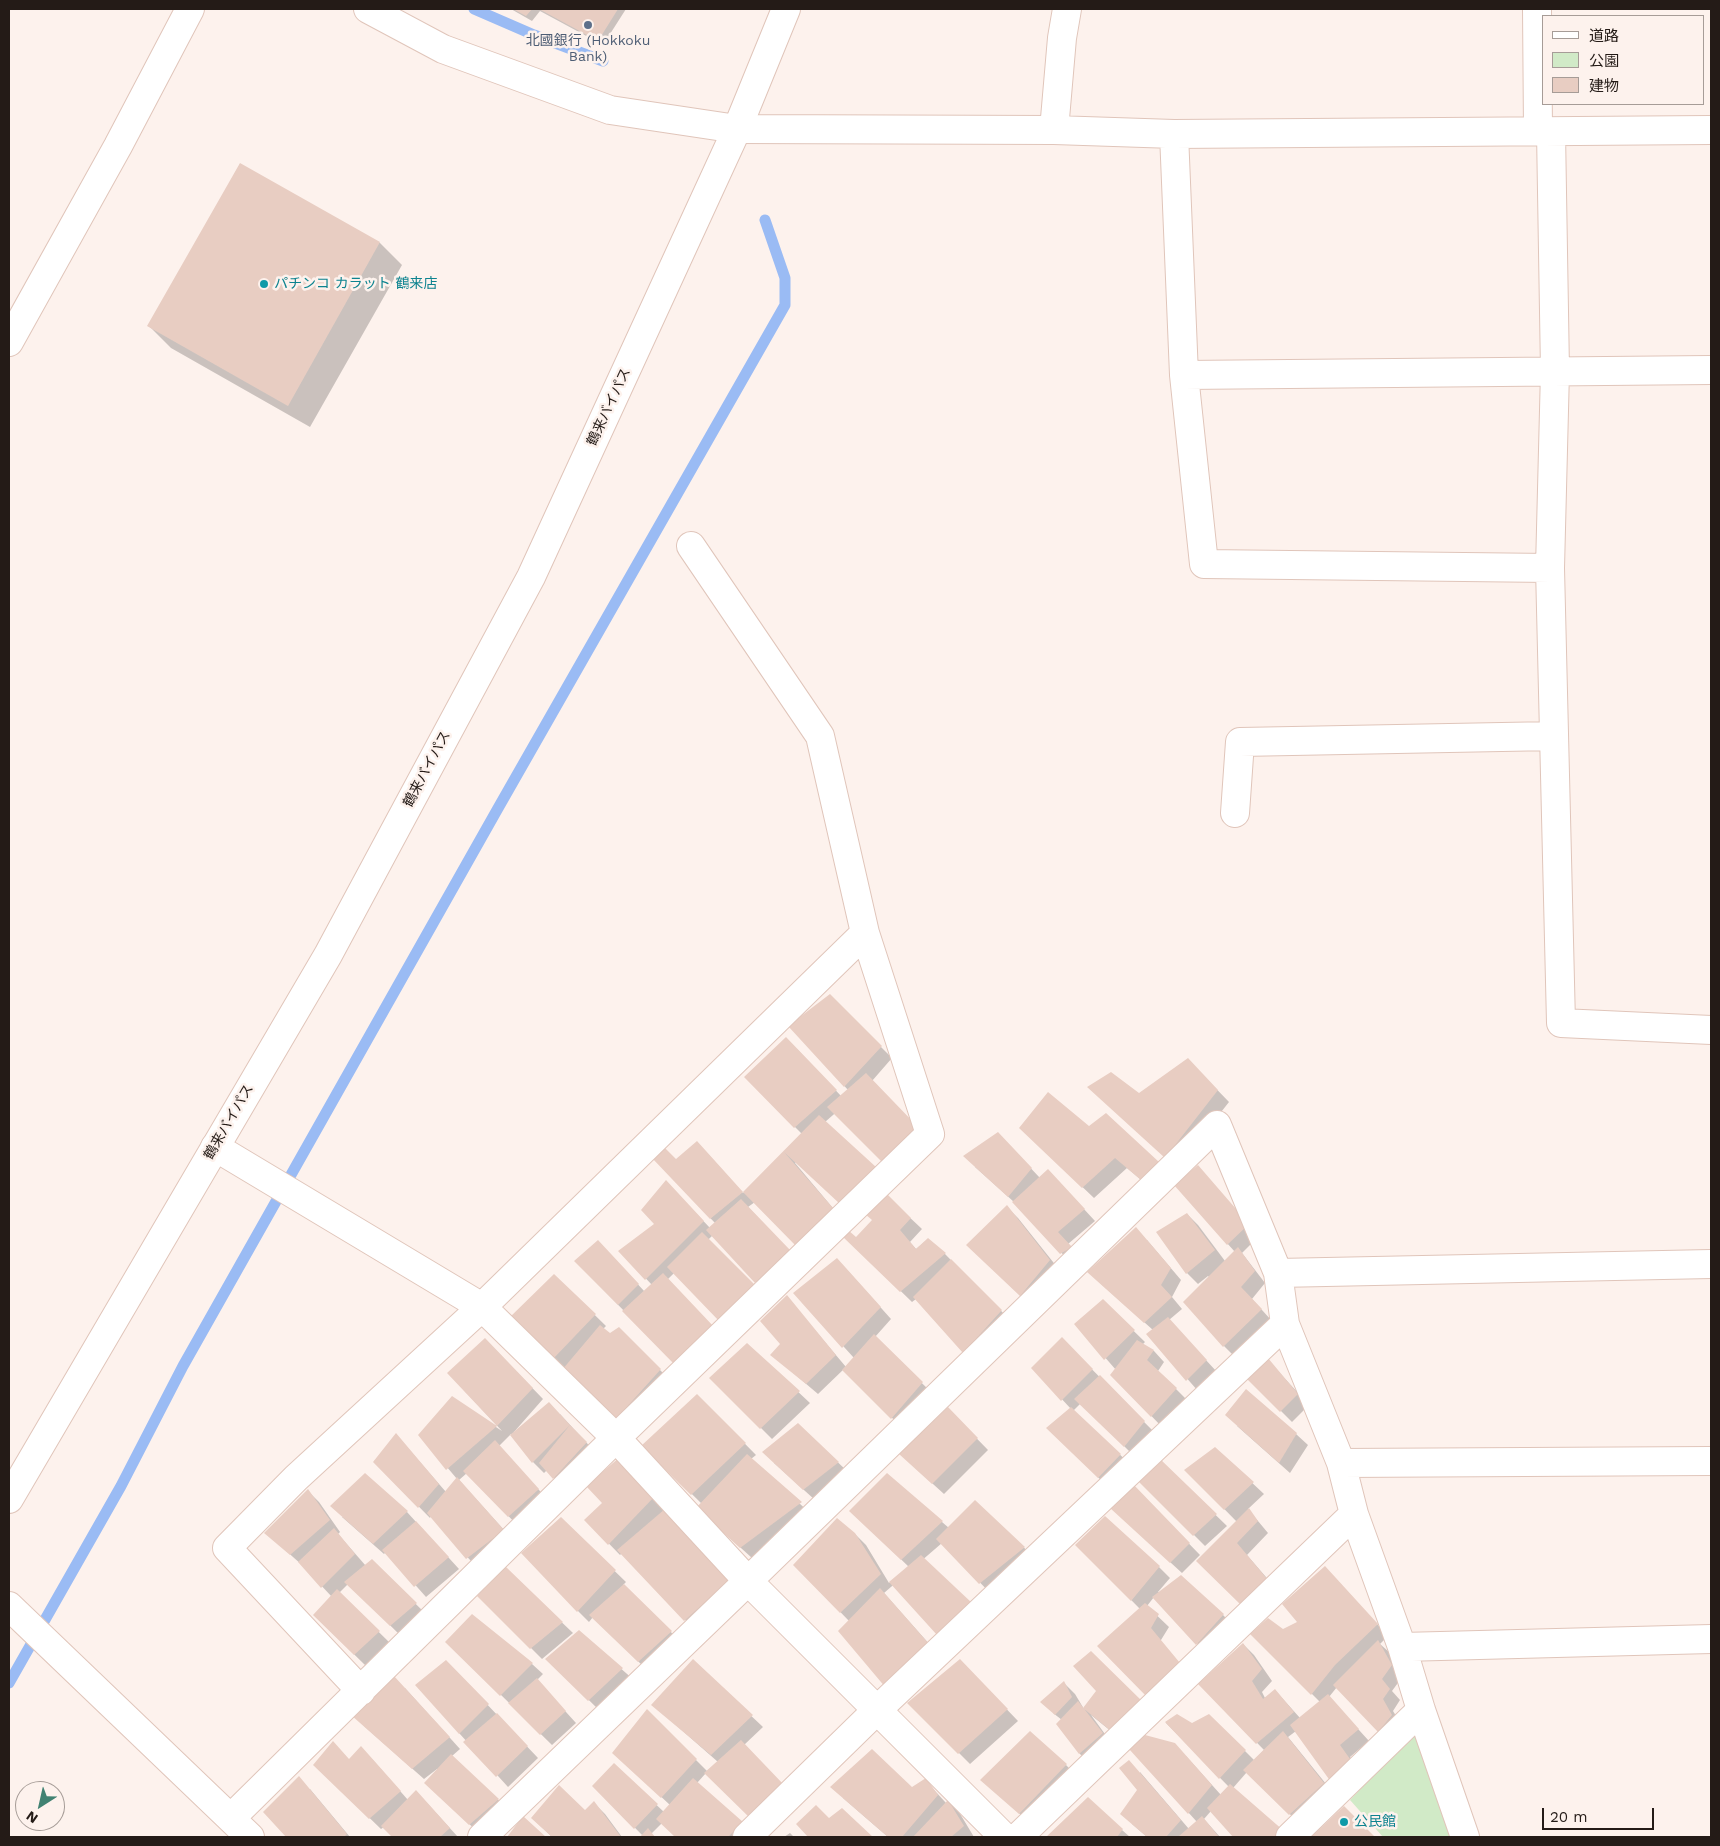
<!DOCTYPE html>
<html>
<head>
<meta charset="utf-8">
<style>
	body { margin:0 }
	#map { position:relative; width:1720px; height:1846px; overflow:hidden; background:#fdf2ed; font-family:"Work Sans","Noto Sans JP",sans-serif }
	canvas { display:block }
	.frame { position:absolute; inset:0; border:10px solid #241b17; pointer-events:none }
	.legend { position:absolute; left:1542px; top:15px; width:162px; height:90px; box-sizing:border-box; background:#fdf2ed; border:1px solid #a69c97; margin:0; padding:6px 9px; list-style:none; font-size:15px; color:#241b17 }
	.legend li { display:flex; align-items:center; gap:10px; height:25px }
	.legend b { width:25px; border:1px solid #a69c97 }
	.north { position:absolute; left:15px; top:1781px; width:50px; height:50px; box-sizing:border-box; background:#fdf2ed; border:1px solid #a69c97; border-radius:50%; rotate:215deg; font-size:14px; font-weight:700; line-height:20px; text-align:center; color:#241b17 }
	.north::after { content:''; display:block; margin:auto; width:18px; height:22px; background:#418272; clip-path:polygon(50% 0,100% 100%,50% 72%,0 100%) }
	.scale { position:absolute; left:1542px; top:1808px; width:112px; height:22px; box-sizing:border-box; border:2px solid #241b17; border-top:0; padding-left:6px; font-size:15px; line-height:18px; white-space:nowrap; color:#241b17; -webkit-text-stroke:4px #fdf2ed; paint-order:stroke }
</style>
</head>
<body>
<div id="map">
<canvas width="1720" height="1846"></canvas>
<div class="frame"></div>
<ul class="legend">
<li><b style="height:6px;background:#fff"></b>道路</li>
<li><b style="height:14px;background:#d1eac7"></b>公園</li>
<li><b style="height:14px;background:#e8cdc2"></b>建物</li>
</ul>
<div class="north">N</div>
<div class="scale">20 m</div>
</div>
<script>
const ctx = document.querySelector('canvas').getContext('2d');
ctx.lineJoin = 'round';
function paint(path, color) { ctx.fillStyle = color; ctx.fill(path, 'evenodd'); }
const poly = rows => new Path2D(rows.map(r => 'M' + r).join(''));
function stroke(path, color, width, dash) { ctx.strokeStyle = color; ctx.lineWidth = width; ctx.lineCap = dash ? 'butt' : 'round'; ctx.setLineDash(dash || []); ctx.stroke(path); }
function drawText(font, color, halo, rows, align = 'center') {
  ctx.font = font + ' "Work Sans","Noto Sans JP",sans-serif'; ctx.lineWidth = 5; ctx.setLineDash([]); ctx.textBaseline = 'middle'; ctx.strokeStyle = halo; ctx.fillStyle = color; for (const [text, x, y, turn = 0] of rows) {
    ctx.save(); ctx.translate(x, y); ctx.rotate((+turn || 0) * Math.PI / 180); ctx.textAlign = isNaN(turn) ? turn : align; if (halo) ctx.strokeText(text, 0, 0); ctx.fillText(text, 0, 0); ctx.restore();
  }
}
paint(poly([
	[1415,1731,1453,1837,1383,1837,1350,1800]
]), '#d1eac7');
paint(poly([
	[511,9,626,9,603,45,540,11,532,21],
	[240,164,380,243,402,265,310,427,171,348,149,326],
	[830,996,892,1058,872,1081,825,1122,886,1179,796,1162,795,1163,843,1220,807,1255,755,1202,748,1207,800,1262,767,1293,713,1235,668,1279,685,1373,575,1261,609,1253,645,1292,652,1285,620,1251,656,1224,677,1193,710,1228,715,1223,653,1158,676,1161,708,1154,743,1193,802,1134,745,1077,797,1049,841,1096,848,1090,790,1026],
	[1199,1071,1229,1102,1177,1168,1139,1094],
	[1106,1115,1169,1173,1153,1190,1127,1168,1094,1198,1032,1139,1089,1127],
	[1009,1145,1040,1178,1059,1182,1095,1221,1068,1244,1082,1258,1072,1264,1014,1202,975,1167],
	[1176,1186,1259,1236,1242,1253,1265,1283,1252,1299,1272,1321,1235,1357,1224,1346,1209,1277,1208,1276,1198,1284,1187,1273,1187,1214,1198,1225,1225,1261,1235,1252],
	[887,1196,922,1229,910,1242,916,1249,928,1239,945,1254,1012,1322,975,1363,916,1299,912,1302,845,1237,856,1238,873,1221],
	[1007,1207,1018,1218,1061,1272,1031,1306,968,1245],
	[1147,1240,1181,1280,1172,1297,1182,1309,1169,1320,1217,1372,1198,1391,1148,1334,1153,1330,1100,1283],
	[848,1271,891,1319,875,1337,933,1394,903,1429,844,1369,818,1394,772,1355,781,1344,787,1297,846,1367,854,1358,795,1293],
	[554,1275,606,1326,603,1329,610,1334,619,1329,671,1381,627,1430,521,1330],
	[1103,1301,1145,1342,1142,1345,1154,1351,1164,1362,1158,1371,1187,1400,1162,1427,1112,1375,1116,1370,1076,1324],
	[485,1339,543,1399,514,1432,515,1433,560,1414,597,1454,565,1489,547,1470,544,1473,533,1462,511,1434,499,1446,549,1501,519,1527,467,1473,459,1480,514,1541,478,1569,431,1516,430,1518,374,1461,406,1446,446,1492,457,1479,420,1435,452,1398,502,1431,448,1373],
	[1062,1339,1155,1433,1135,1457,1081,1403,1073,1411,1131,1465,1110,1489,1059,1439,1071,1409,1033,1368],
	[747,1344,810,1403,772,1439,711,1378],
	[1268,1360,1309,1405,1292,1422,1249,1379],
	[697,1395,756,1455,751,1459,811,1514,752,1558,709,1519,702,1504,643,1446],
	[948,1409,988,1450,944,1494,912,1465],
	[798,1424,849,1473,815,1500,774,1463],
	[1237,1426,1296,1434,1308,1445,1290,1473],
	[1215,1448,1264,1494,1248,1509,1268,1533,1247,1555,1278,1591,1198,1561,1237,1522,1186,1470],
	[620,1459,743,1589,696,1631,622,1553,620,1555,586,1520,604,1503],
	[1158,1459,1227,1526,1205,1546,1138,1479],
	[1132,1485,1200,1555,1182,1573,1123,1519],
	[308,1491,319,1502,340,1532,338,1534,366,1566,372,1561,427,1615,402,1637,348,1584,339,1593,390,1643,366,1666,314,1615,332,1597,302,1565,266,1533],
	[975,1502,1035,1558,991,1594,942,1543,884,1593,939,1655,849,1621,795,1565,855,1534,866,1545,889,1583,909,1567,862,1522,942,1522,949,1528],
	[407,1512,459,1569,426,1597,386,1552,384,1554,342,1517],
	[561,1519,626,1582,623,1585,682,1643,649,1672,593,1617,589,1622,578,1611],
	[1077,1545,1159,1567,1170,1578,1158,1592,1223,1615,1234,1626,1208,1655,1154,1597,1147,1606,1169,1627,1161,1640,1159,1707,1140,1609],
	[506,1569,573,1633,542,1659,479,1596],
	[1336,1579,1388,1636,1380,1644,1389,1652,1403,1676,1392,1691,1400,1700,1393,1711,1403,1727,1390,1742,1337,1687,1329,1697,1369,1741,1350,1757,1360,1770,1296,1731,1288,1737,1335,1795,1301,1825,1247,1772,1233,1788,1289,1837,1235,1837,1211,1811,1204,1819,1220,1837,1147,1837,1132,1824,1139,1790,1140,1772,1189,1829,1197,1822,1131,1749,1186,1756,1221,1795,1229,1787,1166,1723,1192,1725,1209,1715,1254,1760,1264,1750,1200,1684,1243,1644,1254,1655,1272,1681,1262,1692,1265,1698,1275,1690,1300,1718,1320,1702,1252,1634,1283,1631,1299,1623],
	[579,1632,634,1680,600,1711,547,1659],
	[447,1642,532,1664,543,1674,537,1680,576,1723,552,1745],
	[446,1661,538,1758,508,1787,459,1733],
	[693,1661,763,1727,744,1745,795,1798,764,1830,706,1773,697,1783,753,1834,750,1837,676,1837,662,1823,651,1834,655,1837,641,1837,643,1836,594,1786,614,1765,664,1812,670,1805,614,1753,647,1711,708,1772,718,1762,653,1705],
	[971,1672,1018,1721,970,1764,909,1703],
	[1064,1683,1075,1694,1084,1709,1153,1714,1123,1741,1091,1715,1113,1745,1091,1765,1080,1754,1058,1724,1062,1720,1053,1713],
	[405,1688,460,1749,452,1756,509,1810,481,1835,437,1794,437,1769,424,1779,364,1726],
	[372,1759,408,1800,427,1803,458,1837,394,1837,384,1827,381,1829,326,1776,350,1760],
	[1066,1765,1077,1776,1031,1824,982,1780],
	[925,1780,946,1803,948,1801,959,1812,974,1837,888,1837,843,1798,912,1789],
	[310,1789,350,1837,287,1837,264,1812],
	[1088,1799,1122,1830,1130,1837,1047,1837],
	[594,1803,605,1814,622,1837,552,1837,532,1818,585,1812],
	[1344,1808,1374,1837,1312,1837],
	[842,1810,872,1837,809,1837,798,1824,829,1819],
	[790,1833,794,1837,784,1837]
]), '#0003');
stroke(poly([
	[474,9,534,35,603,61],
	[9,1683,121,1486,183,1366,497,810,785,305,785,278,765,220]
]), '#9abbf4', 11);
paint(poly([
	[513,9,532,9,526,16],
	[539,9,618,9,598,41],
	[240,163,380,242,288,406,147,326],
	[830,994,882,1046,844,1087,788,1026],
	[786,1037,837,1090,794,1128,744,1077],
	[1188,1058,1218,1090,1165,1158,1087,1087,1111,1072,1139,1093],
	[866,1073,919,1128,883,1163,827,1107],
	[1048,1092,1089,1126,1106,1113,1159,1162,1141,1180,1115,1158,1082,1188,1019,1128],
	[819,1115,876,1167,840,1204,784,1152,833,1208,795,1245,743,1192],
	[998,1132,1032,1168,1008,1197,963,1156],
	[697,1141,743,1192,710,1219,652,1158,662,1145,676,1159],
	[1198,1165,1249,1224,1227,1245,1174,1185],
	[1048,1169,1085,1209,1058,1232,1072,1247,1060,1254,1012,1202],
	[666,1180,704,1221,645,1280,618,1251,654,1224,641,1210],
	[887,1194,911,1218,900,1230,916,1249,928,1238,946,1253,900,1292,843,1237,848,1230,856,1237,872,1220,865,1214],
	[741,1199,790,1250,755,1283,706,1230],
	[1007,1205,1050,1260,1020,1296,966,1245],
	[1187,1213,1215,1250,1186,1274,1156,1232],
	[1136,1227,1171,1268,1161,1285,1172,1297,1144,1323,1087,1272],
	[702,1232,756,1286,720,1322,667,1267],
	[598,1240,639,1284,618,1305,574,1261],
	[1238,1247,1255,1271,1241,1287,1262,1309,1223,1347,1183,1302],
	[837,1258,881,1307,842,1348,793,1293],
	[951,1259,1002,1310,963,1353,913,1297],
	[663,1273,715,1328,673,1363,622,1311],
	[554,1274,596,1314,552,1360,508,1319],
	[787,1295,836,1355,806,1384,770,1355,780,1344,760,1321],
	[1103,1299,1135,1330,1104,1360,1074,1324],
	[1168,1317,1207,1360,1186,1381,1146,1334],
	[600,1325,610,1333,619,1327,661,1369,615,1420,562,1370],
	[874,1334,923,1382,891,1419,842,1370],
	[1062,1337,1093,1369,1061,1401,1031,1368],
	[485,1338,533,1388,497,1426,446,1470,418,1435,452,1396,497,1426,447,1373],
	[1137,1340,1154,1350,1147,1360,1177,1388,1151,1417,1110,1375],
	[747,1343,800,1391,760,1429,709,1378],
	[1268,1358,1298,1394,1280,1412,1247,1379],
	[1100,1375,1145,1421,1124,1447,1074,1399],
	[1246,1389,1297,1433,1279,1463,1225,1415],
	[697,1394,746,1443,691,1495,641,1446],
	[549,1402,570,1425,532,1463,510,1435],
	[948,1407,978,1438,932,1484,899,1454],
	[1071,1407,1121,1454,1098,1478,1046,1428],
	[798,1423,839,1462,803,1490,762,1452],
	[570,1425,587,1442,553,1479,539,1463],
	[396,1433,439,1484,418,1508,373,1462],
	[495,1440,539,1489,508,1517,463,1471],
	[1215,1447,1254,1482,1224,1510,1184,1470],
	[747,1454,802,1502,740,1548,696,1508],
	[620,1457,654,1497,608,1545,584,1520,602,1503,586,1486],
	[1158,1457,1217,1514,1193,1536,1136,1479],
	[365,1473,408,1511,373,1544,330,1506],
	[887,1473,943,1521,901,1560,849,1511],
	[457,1477,504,1530,466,1559,427,1513],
	[1132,1483,1190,1543,1170,1563,1110,1508],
	[308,1489,330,1520,290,1555,264,1533],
	[975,1500,1025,1547,979,1584,936,1539],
	[1249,1508,1258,1521,1237,1543,1268,1580,1242,1606,1196,1561],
	[665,1509,733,1577,684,1621,617,1550],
	[1105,1516,1160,1566,1131,1601,1075,1545],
	[561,1517,616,1570,577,1612,521,1553],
	[837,1518,855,1533,881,1574,840,1613,793,1565],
	[416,1521,449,1557,414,1587,382,1550],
	[334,1528,355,1554,321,1588,298,1562],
	[921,1555,972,1603,937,1635,889,1582],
	[372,1559,417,1603,390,1626,344,1582],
	[1325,1566,1378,1624,1335,1665,1311,1695,1250,1634,1268,1618,1283,1629,1297,1622,1282,1604],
	[506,1567,563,1622,530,1649,477,1596],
	[1181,1575,1224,1614,1196,1645,1152,1597],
	[624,1584,672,1631,638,1662,589,1615],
	[880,1588,929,1644,886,1688,838,1631],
	[337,1589,380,1631,354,1655,313,1615],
	[1145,1603,1159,1614,1151,1628,1180,1663,1147,1697,1097,1646],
	[472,1614,533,1663,500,1696,445,1642],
	[579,1630,623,1668,588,1701,545,1659],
	[1378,1640,1392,1665,1382,1679,1390,1689,1383,1699,1392,1715,1378,1732,1333,1685],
	[1243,1643,1262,1669,1252,1681,1263,1699,1275,1689,1294,1712,1256,1744,1198,1684],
	[1091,1651,1143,1702,1111,1731,1083,1708,1096,1691,1073,1666],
	[693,1659,753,1715,711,1755,651,1705],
	[960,1659,1008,1709,958,1754,907,1703],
	[446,1660,489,1704,459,1734,415,1685],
	[394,1676,450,1737,412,1769,351,1715],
	[537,1678,566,1711,540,1735,508,1703],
	[1064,1681,1072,1697,1055,1715,1040,1702],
	[1328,1694,1359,1729,1340,1745,1350,1759,1331,1782,1290,1725],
	[1078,1701,1103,1733,1079,1754,1056,1724],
	[647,1709,697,1759,661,1798,612,1753],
	[497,1713,528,1746,496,1777,463,1742],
	[1177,1714,1192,1723,1209,1714,1246,1750,1219,1779,1165,1722],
	[1030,1731,1067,1764,1019,1814,980,1780],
	[1283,1731,1324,1783,1289,1815,1243,1770],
	[1145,1735,1175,1743,1212,1785,1188,1814,1129,1749],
	[741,1740,785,1786,752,1820,704,1773],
	[333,1741,349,1759,361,1746,401,1791,369,1819,313,1765],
	[872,1749,912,1787,926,1778,938,1795,902,1837,888,1837,830,1787],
	[451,1754,499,1799,469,1825,424,1783],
	[1129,1760,1181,1820,1166,1837,1147,1837,1120,1814,1137,1790,1119,1768],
	[614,1763,658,1804,634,1829,592,1786],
	[299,1776,347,1834,344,1837,286,1837,263,1812],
	[693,1778,743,1822,728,1837,675,1837,656,1819],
	[1230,1784,1284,1831,1277,1837,1233,1837,1207,1808],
	[559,1785,585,1810,594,1801,621,1837,552,1837,531,1818],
	[416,1790,450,1828,440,1837,392,1837,381,1826],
	[1088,1797,1123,1829,1117,1837,1046,1837],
	[948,1800,964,1826,951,1837,913,1837],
	[816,1805,829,1818,842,1808,873,1837,808,1837,796,1824],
	[1344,1806,1375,1837,1311,1837],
	[523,1816,546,1837,507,1837],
	[1202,1816,1219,1837,1178,1837],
	[648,1828,655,1837,640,1837]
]), '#e8cdc2');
const minor = poly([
	[368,9,443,49,610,110,737,129,1054,130,1174,134,1711,130],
	[1537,9,1538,130],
	[1054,130,1062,38,1067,9],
	[1551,132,1555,371,1550,568,1561,1023,1711,1030],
	[1174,134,1184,375,1204,564,1550,568],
	[9,342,118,146,190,9],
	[1184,375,1711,370],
	[691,546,820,736,865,933,482,1307,616,1438,748,1581,1004,1837],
	[1235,813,1240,742,1554,736],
	[215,1147,482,1307,296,1478,227,1548,361,1691],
	[1278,1273,1711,1264],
	[1341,1463,1711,1461],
	[9,1606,250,1837],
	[1402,1647,1711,1639],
	[231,1818,616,1438,930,1134,865,933],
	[482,1837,748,1581,1217,1125,1278,1273,1285,1324,1341,1463,1354,1514,1402,1647,1421,1710,1465,1837],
	[747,1837,877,1710,1285,1324],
	[1018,1837,1354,1514],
	[1290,1837,1421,1710]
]);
const highway = poly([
	[9,1499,328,955,531,577,737,129,786,9]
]);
stroke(minor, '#e0c5ba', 30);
stroke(highway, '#e0c5ba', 30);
stroke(minor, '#fff', 28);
stroke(highway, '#fff', 28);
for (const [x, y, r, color] of [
	[588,25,5,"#5c6f8a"],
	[264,284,5,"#0f9aa8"],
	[1344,1822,5,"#0f9aa8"]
]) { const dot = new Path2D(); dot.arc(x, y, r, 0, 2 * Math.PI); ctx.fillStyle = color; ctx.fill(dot); stroke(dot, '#fdf2ed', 2); }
drawText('14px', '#4e5e75', '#fdf2ed', [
	["北國銀行 (Hokkoku",588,41],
	["Bank)",588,57]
]);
drawText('14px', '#0d838f', '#fdf2ed', [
	["パチンコ カラット 鶴来店",274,284],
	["公民館",1354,1822]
], 'left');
drawText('14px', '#241b17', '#fdf2ed', [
	["鶴来バイパス",609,407,-65],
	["鶴来バイパス",427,769,-62],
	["鶴来バイパス",229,1122,-60]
]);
</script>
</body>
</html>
